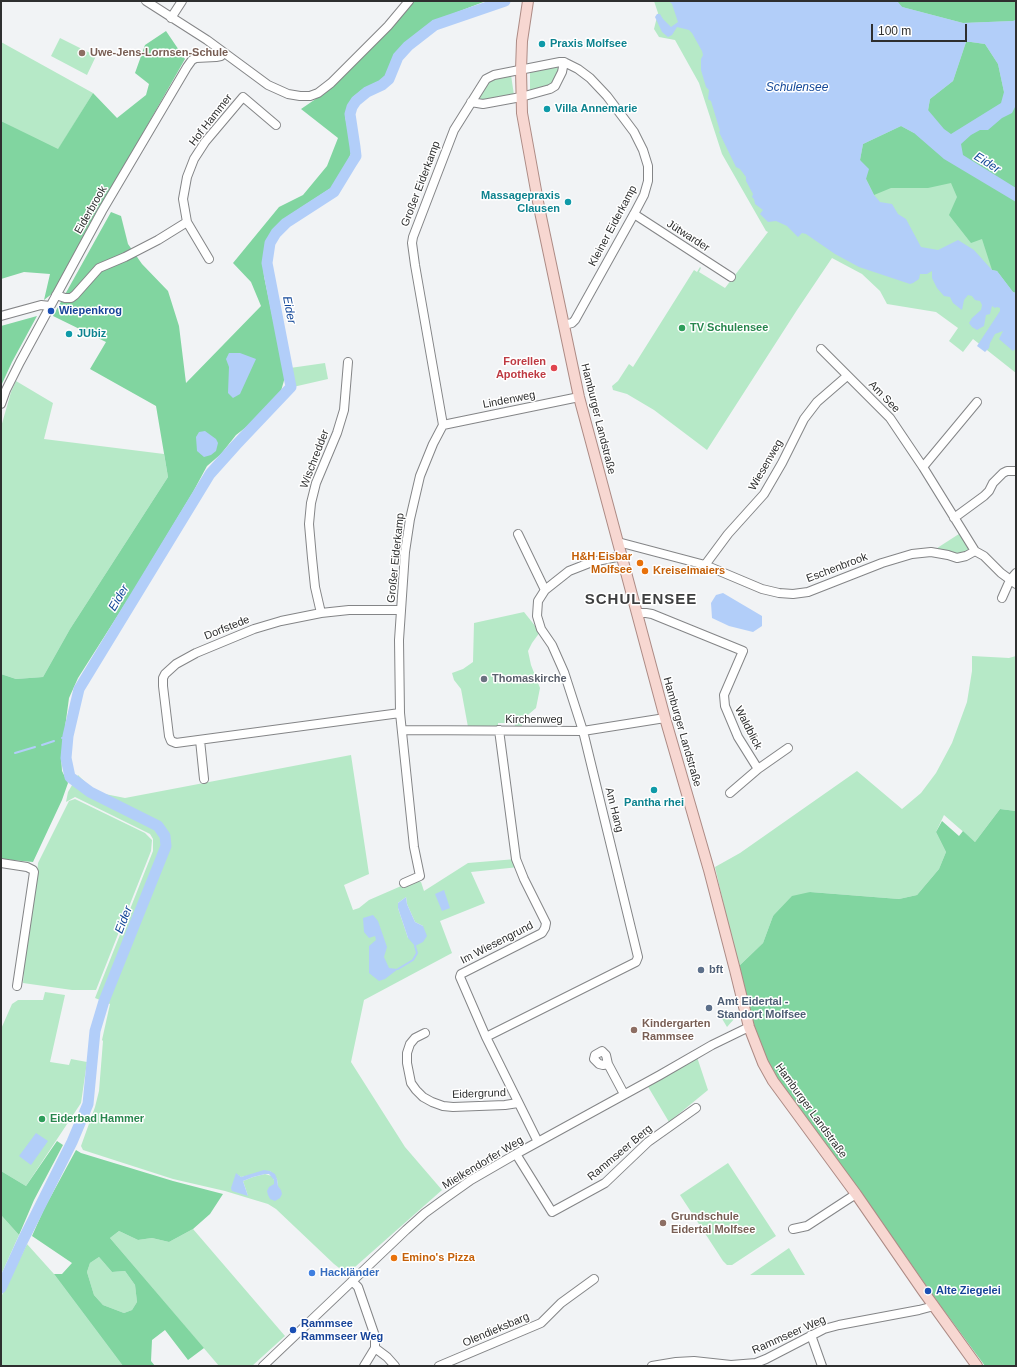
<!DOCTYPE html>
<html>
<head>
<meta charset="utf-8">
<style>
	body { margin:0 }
	#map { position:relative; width:1017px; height:1367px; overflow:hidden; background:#f1f3f5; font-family:Helvetica,sans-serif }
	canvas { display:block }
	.frame { position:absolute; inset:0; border:2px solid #2e2f2f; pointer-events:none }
	.scale { position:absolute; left:871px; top:24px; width:96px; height:18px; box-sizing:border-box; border:2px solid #2e2f2f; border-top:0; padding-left:5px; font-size:12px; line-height:14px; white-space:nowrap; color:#2e2f2f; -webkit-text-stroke:3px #fff; paint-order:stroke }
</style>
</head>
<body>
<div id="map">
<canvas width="1017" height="1367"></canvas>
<div class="frame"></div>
<div class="scale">100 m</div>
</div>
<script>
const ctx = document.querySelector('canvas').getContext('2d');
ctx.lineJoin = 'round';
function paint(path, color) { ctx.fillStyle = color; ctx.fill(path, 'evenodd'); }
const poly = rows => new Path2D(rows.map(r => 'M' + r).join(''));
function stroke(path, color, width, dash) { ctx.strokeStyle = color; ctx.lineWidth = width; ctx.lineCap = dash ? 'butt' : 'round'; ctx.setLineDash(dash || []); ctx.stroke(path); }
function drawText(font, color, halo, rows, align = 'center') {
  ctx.font = font + ' Helvetica,sans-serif'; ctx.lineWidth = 3; ctx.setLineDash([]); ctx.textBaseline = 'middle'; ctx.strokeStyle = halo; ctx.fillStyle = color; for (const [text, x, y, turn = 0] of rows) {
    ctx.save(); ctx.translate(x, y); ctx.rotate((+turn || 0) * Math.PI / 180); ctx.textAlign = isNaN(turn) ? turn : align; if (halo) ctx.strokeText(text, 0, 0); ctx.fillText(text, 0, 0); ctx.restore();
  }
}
paint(poly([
	[654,1,1016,1,1016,373,973,339,963,352,949,341,958,328,936,312,887,304,880,291,862,274,832,258,797,310,707,450,654,410,627,394,613,390,612,386,618,381,629,364,633,367,694,270,697,272,700,267,701,268,699,272,725,288,768,232,766,231,722,154,699,83,675,40,659,37,654,29,658,13],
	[60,38,96,56,87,75,51,56],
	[1,42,93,93,58,150,1,121],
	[553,66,557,67,559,70,553,84,530,91,530,71],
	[511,75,514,95,480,102,478,100,478,96,489,80],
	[325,363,328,379,293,387,290,368],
	[16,381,53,403,44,439,164,454,168,477,70,629,43,677,16,679,1,674,1,427,11,392],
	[962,532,975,551,966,556,931,552],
	[524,612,540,632,532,643,528,651,531,665,540,688,536,708,522,720,522,726,515,726,514,723,498,723,498,728,468,727,461,689,454,680,452,673,463,669,473,662,474,623],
	[972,656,1009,658,1016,656,1016,811,1000,809,975,842,944,815,936,832,946,852,939,869,917,895,899,899,810,892,773,916,763,943,738,967,715,867,740,853,857,771,902,809,921,793,936,773,952,743,967,702,972,671],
	[351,755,369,874,344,885,353,910,359,908,369,900,415,880,421,882,424,891,468,863,516,859,519,867,471,872,485,903,440,921,452,953,364,1000,351,1062,405,1147,442,1190,347,1274,334,1264,276,1209,268,1204,225,1191,173,1179,83,1150,81,1146,95,1107,99,1091,103,1041,102,1040,110,1004,95,998,153,851,153,839,150,834,146,832,75,797,66,802,68,792,78,775,95,792,125,798],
	[406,897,407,904,415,922,423,926,408,938,398,908,398,903],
	[270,1171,277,1179,278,1187,281,1190,274,1184,274,1180,272,1176,265,1174,253,1177,243,1181,248,1196,236,1174,241,1177],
	[75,799,145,833,152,840,151,851,96,990,72,990,23,983,25,955,37,877,38,863,69,801],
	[45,992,65,995,50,1062,69,1065,71,1059,87,1062,81,1103,26,1186,1,1171,1,1029,12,1004,18,1000,43,1000],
	[735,1011,735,1018,727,1027,721,1017],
	[697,1057,708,1090,669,1122,647,1085],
	[728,1163,776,1236,732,1265,727,1265,723,1261,680,1195],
	[1,1215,19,1235,1,1275],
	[193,1229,285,1336,252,1366,219,1366,110,1238,119,1231,138,1240,152,1238,169,1242],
	[27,1244,54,1274,123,1366,1,1366,1,1297],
	[789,1248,805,1275,750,1275],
	[99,1257,112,1272,125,1271,135,1285,137,1302,132,1310,124,1313,103,1305,94,1295,87,1272,90,1263]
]), '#b6e9c7');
paint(poly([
	[413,1,486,1,434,21,396,52,387,76,379,82,364,88,353,97,345,116,352,151,342,174,331,188,285,218,273,230,266,240,263,263,264,276,285,377,281,391,254,421,236,435,221,454,207,466,193,492,132,593,78,678,69,698,61,757,62,771,68,783,62,800,33,862,1,859,1,674,16,679,43,677,70,629,168,477,156,406,90,369,106,342,53,316,111,212,121,216,128,244,142,264,168,291,179,326,186,383,261,306,251,282,233,263,279,207,303,195,327,166,338,138,301,109,326,92],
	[897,1,1016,1,1016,20,1013,21,963,23,902,7],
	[166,31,185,59,102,205,53,293,44,300,50,274,24,272,1,279,1,121,58,149,93,93,117,118,146,95,149,84,135,73,145,45],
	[966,42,971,42,985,44,998,64,1004,92,1014,107,1016,105,1016,293,1013,292,997,271,992,270,982,239,971,243,949,215,957,197,951,183,928,188,891,188,874,195,866,179,860,160,863,144,901,126,914,133,928,111,930,99,953,81],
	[37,316,12,362,1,386,1,326],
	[1000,809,1016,811,1016,1366,985,1366,937,1301,860,1191,774,1080,758,1047,738,967,763,943,773,916,792,896,810,892,899,899,917,895,939,869,946,852,936,832,942,821,959,836,963,831,975,842],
	[57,1141,63,1145,34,1200,19,1235,1,1215,1,1171,26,1186],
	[76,1150,81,1153,173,1181,223,1194,210,1214,193,1229,169,1242,152,1238,138,1240,119,1231,110,1238,204,1348,188,1360,165,1330,152,1340,151,1361,155,1366,123,1366,54,1274,62,1274,72,1263,32,1236,44,1209],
	[99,1257,112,1272,125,1271,135,1285,137,1302,132,1310,124,1313,103,1305,94,1295,87,1272,90,1263]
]), '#81d5a0');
paint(poly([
	[669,1,897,1,902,7,963,23,1013,21,1016,20,1016,105,1012,113,1002,118,988,130,980,130,971,135,961,144,963,155,1016,188,1016,202,944,159,914,133,901,126,863,144,860,160,869,169,866,179,874,195,880,202,892,204,898,214,906,219,921,247,938,250,958,240,974,250,992,270,997,271,1013,292,1016,293,1016,348,1013,351,999,339,1003,331,995,334,990,343,989,348,985,352,977,346,1000,311,1000,308,997,307,995,308,992,306,990,314,986,315,984,326,977,330,972,327,969,323,972,318,981,310,982,305,980,301,975,300,972,296,968,295,964,300,962,310,953,303,950,297,944,296,937,288,932,278,932,271,927,274,920,274,919,279,913,283,910,284,859,267,835,254,806,234,802,233,798,237,787,226,776,221,768,222,760,214,763,210,755,204,754,199,752,197,753,194,746,181,746,177,740,169,736,167,719,132,720,131,711,101,708,99,709,90,706,87,701,70,701,59,703,55,702,51,692,33,689,30,677,27,672,35,668,37,662,32,655,17,657,14,660,14,663,19,671,27,678,22,672,4],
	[966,42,971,42,985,44,998,64,1004,92,1001,103,951,134,944,129,928,110,930,99,953,81],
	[229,353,240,353,256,359,240,394,233,398,228,393,229,367,226,359],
	[205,431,216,439,218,443,216,451,211,455,204,457,197,451,196,437,199,432],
	[723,593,762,616,762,626,753,632,729,626,712,618,711,603,716,595],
	[444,890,450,908,442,911,435,894],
	[406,897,407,904,415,922,423,926,427,936,423,942,415,946,408,938,398,908,398,903],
	[373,915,378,921,387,947,384,957,389,968,398,969,385,979,379,981,369,973,369,946,376,940,375,936,369,938,364,932,363,918],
	[36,1133,48,1141,31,1165,19,1156],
	[264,1170,270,1171,275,1174,277,1179,278,1186,281,1190,282,1194,280,1198,275,1201,270,1199,268,1195,267,1191,269,1187,274,1184,274,1180,269,1174,265,1174,253,1177,243,1181,248,1196,232,1191,231,1188,236,1173,241,1177]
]), '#b2cef9');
stroke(poly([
	[62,738,68,736],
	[42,745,54,741],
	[15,753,35,747],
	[398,969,413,960,417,953,415,946]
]), '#b2cef9', 2);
stroke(poly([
	[1,1288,23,1240,72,1142,88,1104,95,1031,104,1001,166,846,165,836,158,826,90,792,70,777,66,758,68,736,79,689,210,474,236,445,291,387,267,263,270,243,276,233,286,223,334,192,351,164,356,156,355,147,350,114,352,107,356,101,367,92,382,85,389,79,398,57,408,46,435,25,505,1]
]), '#b2cef9', 11);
const minor = poly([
	[146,1,207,40,268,85,288,94,300,96,310,96,318,93,331,83,388,26,409,1],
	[171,18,182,1],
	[471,102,483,104,521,97,550,89,555,86,562,72,564,62],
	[634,214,731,277],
	[209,259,187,222,183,199,187,177,194,159,205,142,243,97,276,125],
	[56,295,65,298,71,298,75,295,99,268,125,257,158,240,187,222],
	[1,316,41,305,50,306],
	[821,349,890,418,923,467,975,551,984,556,1001,573,1016,584],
	[1,404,6,390,20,362,102,211,187,67,192,60,196,58,216,57,221,56,224,53],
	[443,425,579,397],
	[923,467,977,402],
	[954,518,984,496,989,491,993,483,1003,473,1007,471,1016,471],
	[518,534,545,590],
	[618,542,705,565,762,589,779,593,793,594,808,592,882,563,912,554,931,552,948,555,957,558,966,556,975,551],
	[705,565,728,534,764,494,782,463,804,419,817,402,847,376],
	[1002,598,1010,580,1016,573],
	[321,613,315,587,312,558,309,524,311,503,316,483,337,433,344,410,348,362],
	[638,613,646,613,652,614,743,651,724,695,725,706,738,737,758,769],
	[400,713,176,743,171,741,169,736,163,686,163,678,165,674,176,664,196,653,254,629,281,621,321,613,349,610,401,610],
	[402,730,583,731,665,718],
	[499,730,516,859,524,879,546,923,545,928,542,933,461,974,460,977,486,1037,538,1142],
	[200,740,204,779],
	[730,793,758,769,788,748],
	[1,863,27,867,33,870,34,872,17,986],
	[404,883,420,876,414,847,400,713,399,640,405,552,410,519,420,476,433,444,443,425,415,265,412,243,413,237,454,130,486,79,494,75,560,62,564,62,578,69,590,78,607,96,634,132,643,150,648,166,648,181,644,195,634,214,575,320,572,323,564,325],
	[425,1033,415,1038,410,1044,407,1053,407,1063,411,1083,416,1090,423,1097,432,1102,443,1106,453,1107,505,1105,518,1103],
	[486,1037,636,962,638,957,583,731,564,672,552,645,541,629,537,616,538,601,545,590,569,571,592,562,622,556],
	[608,1064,603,1065,599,1064,594,1059,595,1055,602,1051,606,1055,608,1064,624,1094],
	[516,1154,552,1212,605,1183,648,1142,696,1108],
	[793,1229,807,1226,856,1194],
	[352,1281,358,1287,375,1336,375,1348,364,1366],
	[811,1335,822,1366],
	[375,1348,387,1357,395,1366],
	[263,1366,406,1230,425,1213,447,1197,471,1180,516,1154,660,1075,712,1045,749,1027],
	[439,1366,541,1323,561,1303,594,1279],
	[652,1366,676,1362,694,1361,731,1365,756,1363,766,1359,824,1329,839,1325,919,1310,934,1306]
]);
const major = poly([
	[528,1,522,41,521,70,522,113,539,207,579,397,665,718,709,870,735,970,749,1027,763,1063,773,1081,856,1194,923,1291,977,1366]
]);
stroke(minor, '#848587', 10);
stroke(major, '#ad8b85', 12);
stroke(minor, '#fff', 8);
stroke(major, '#f7d7d1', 10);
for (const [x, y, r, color] of [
	[542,44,4,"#0f9aa8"],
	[82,53,4,"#8d6e63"],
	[547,109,4,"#0f9aa8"],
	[568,202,4,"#0f9aa8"],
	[51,311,4,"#1a4fb4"],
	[682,328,4,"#2e9e5b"],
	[69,334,4,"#0f9aa8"],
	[554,368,4,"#e0444e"],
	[640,563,4,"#e8710a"],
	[645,571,4,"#e8710a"],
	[484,679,4,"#6b7280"],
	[654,790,4,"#0f9aa8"],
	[701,970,4,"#5c6f8a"],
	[709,1008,4,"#5c6f8a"],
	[634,1030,4,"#8d6e63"],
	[42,1119,4,"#2e9e5b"],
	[663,1223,4,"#8d6e63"],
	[394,1258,4,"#e8710a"],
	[312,1273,4,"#3f7fe0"],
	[928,1291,4,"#1a4fb4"],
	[293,1330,4,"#1a4fb4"]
]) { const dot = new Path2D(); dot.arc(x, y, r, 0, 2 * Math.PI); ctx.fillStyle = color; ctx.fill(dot); stroke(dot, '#fff', 1.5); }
drawText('bold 11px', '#0d838f', '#fff', [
	["Praxis Molfsee",550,44],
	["Villa Annemarie",555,109],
	["Massagepraxis",560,196,"right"],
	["Clausen",560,209,"right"],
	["JUbiz",77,334],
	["Pantha rhei",654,803,"center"]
], 'left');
drawText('bold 11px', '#785e54', '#fff', [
	["Uwe-Jens-Lornsen-Schule",90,53],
	["Kindergarten",642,1024],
	["Rammsee",642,1037],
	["Grundschule",671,1217],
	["Eidertal Molfsee",671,1230]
], 'left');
drawText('11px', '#2e2f2f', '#fff', [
	["Hof Hammer",211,120,-52],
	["Großer Eiderkamp",421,184,-69],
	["Eiderbrook",91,210,-60],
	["Kleiner Eiderkamp",613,226,-62],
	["Jütwarder",688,236,33],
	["Am See",884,397,46],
	["Lindenweg",509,400,-11],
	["Hamburger Landstraße",598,419,76],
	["Wischredder",315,459,-69],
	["Wiesenweg",766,465,-60],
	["Großer Eiderkamp",396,558,-84],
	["Eschenbrook",837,568,-21],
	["Dorfstede",227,628,-22],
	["Kirchenweg",534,720],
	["Waldblick",748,728,63],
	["Hamburger Landstraße",682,732,74],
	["Am Hang",614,810,76],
	["Im Wiesengrund",497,943,-27],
	["Eidergrund",479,1094,-2],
	["Hamburger Landstraße",811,1111,54],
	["Rammseer Berg",620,1153,-40],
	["Mielkendorfer Weg",483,1163,-31],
	["Olendieksbarg",496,1330,-23],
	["Rammseer Weg",789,1335,-24]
]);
drawText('bold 11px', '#164399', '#fff', [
	["Wiepenkrog",59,311],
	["Alte Ziegelei",936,1291],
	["Rammsee",301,1324],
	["Rammseer Weg",301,1337]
], 'left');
drawText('bold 11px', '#27864d', '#fff', [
	["TV Schulensee",690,328],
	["Eiderbad Hammer",50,1119]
], 'left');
drawText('bold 11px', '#be3a42', '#fff', [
	["Forellen",546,362],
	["Apotheke",546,375]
], 'right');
drawText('bold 11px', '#c56008', '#fff', [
	["H&H Eisbar",632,557,"right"],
	["Molfsee",632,570,"right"],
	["Kreiselmaiers",653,571],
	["Emino's Pizza",402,1258]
], 'left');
drawText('bold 11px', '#5b616d', '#fff', [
	["Thomaskirche",492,679]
], 'left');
drawText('bold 11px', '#4e5e75', '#fff', [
	["bft",709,970],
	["Amt Eidertal -",717,1002],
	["Standort Molfsee",717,1015]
], 'left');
drawText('bold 11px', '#366cbe', '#fff', [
	["Hackländer",320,1273]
], 'left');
drawText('italic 12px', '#144898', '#fff', [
	["Schulensee",797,88],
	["Eider",987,163,32],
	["Eider",289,310,79],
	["Eider",119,598,-59],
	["Eider",124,920,-69]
]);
ctx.letterSpacing = '1px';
drawText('bold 15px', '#3d3e3f', '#fff', [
	["SCHULENSEE",641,600]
]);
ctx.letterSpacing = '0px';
</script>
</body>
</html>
